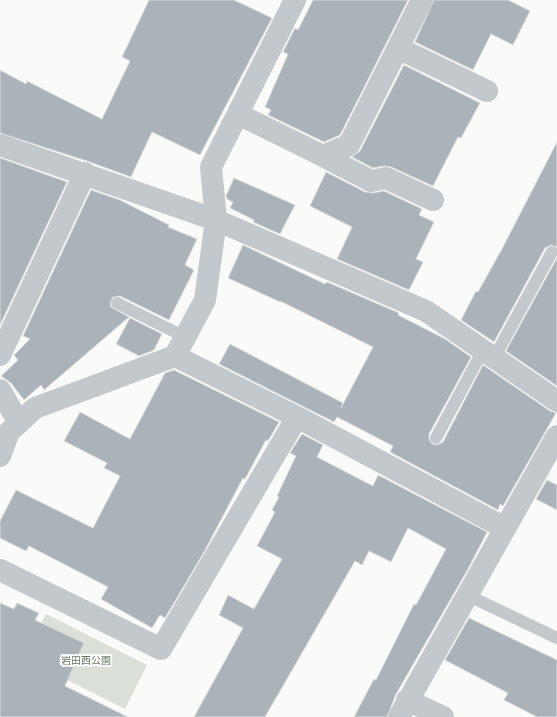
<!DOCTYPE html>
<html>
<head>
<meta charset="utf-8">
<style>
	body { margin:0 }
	canvas { display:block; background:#fafaf8 }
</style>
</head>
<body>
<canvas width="557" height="717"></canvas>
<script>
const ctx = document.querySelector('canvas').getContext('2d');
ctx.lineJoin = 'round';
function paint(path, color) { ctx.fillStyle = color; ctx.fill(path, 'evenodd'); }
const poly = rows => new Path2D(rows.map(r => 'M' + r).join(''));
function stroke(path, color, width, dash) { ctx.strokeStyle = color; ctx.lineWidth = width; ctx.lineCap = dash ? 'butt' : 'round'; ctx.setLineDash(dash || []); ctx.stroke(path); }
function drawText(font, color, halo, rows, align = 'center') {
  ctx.font = font + ' "Fira Sans","Noto Sans JP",sans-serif'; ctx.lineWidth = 4; ctx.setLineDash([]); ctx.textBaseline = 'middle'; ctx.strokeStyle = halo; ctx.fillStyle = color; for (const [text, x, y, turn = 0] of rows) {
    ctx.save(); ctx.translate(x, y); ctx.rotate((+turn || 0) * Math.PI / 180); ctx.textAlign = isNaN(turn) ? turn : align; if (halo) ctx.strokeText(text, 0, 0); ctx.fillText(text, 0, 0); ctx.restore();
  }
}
paint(poly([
	[46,614,147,665,125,709,24,658]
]), '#dadfd7');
const building = poly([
	[149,0,234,0,272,18,200,155,152,132,131,177,90,162,0,133,0,70,26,84,27,81,102,119,130,61,122,57,149,0],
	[313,0,408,0,340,135,324,142,268,115,271,110,265,107,288,54,283,52,295,28,298,30,313,0],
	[434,0,508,0,530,11,513,45,491,34,473,70,415,42,434,0],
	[404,65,480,103,461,138,458,137,433,186,391,167,384,166,373,168,352,157,360,151,404,65],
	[557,142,557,247,551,245,545,248,494,342,461,320,476,291,478,292,502,249,557,142],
	[0,158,67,182,0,325,0,158],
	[326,172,365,192,373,193,384,191,422,209,419,215,434,222,416,259,423,262,409,290,337,259,352,227,310,206,326,172],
	[234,178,295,205,280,234,253,222,254,220,230,208,233,202,227,199,226,196,234,178],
	[91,190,120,200,169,225,168,227,197,239,185,265,194,270,169,320,120,296,113,297,110,303,111,307,129,317,44,390,41,385,24,400,11,383,1,376,18,360,14,355,30,339,23,336,91,190],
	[243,245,325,284,327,282,399,313,398,315,445,339,471,357,429,434,429,439,432,444,437,445,443,442,483,365,550,411,556,413,503,506,500,504,498,510,390,452,393,446,337,417,334,422,219,364,230,344,343,403,341,408,373,347,280,301,280,302,228,278,243,245],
	[557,258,557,386,506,351,557,258],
	[130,318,162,334,154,350,139,356,116,344,130,318],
	[174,370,279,422,268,441,266,440,245,479,243,478,204,552,165,618,160,615,152,628,101,599,108,587,29,546,26,551,0,538,0,521,16,490,93,528,120,476,104,468,107,463,64,441,80,412,130,439,165,373,174,370],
	[302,434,323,445,317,457,373,486,378,475,487,532,468,569,396,694,387,717,354,717,374,679,376,680,414,604,416,605,446,549,408,528,391,562,369,551,362,565,355,561,265,717,194,717,243,628,219,615,228,595,254,609,282,559,257,546,275,512,272,510,279,497,277,496,296,456,290,453,302,434],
	[547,480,557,485,557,510,536,499,547,480],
	[0,603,14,609,17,603,39,613,35,620,84,643,65,686,128,717,0,717,0,603],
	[469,618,557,660,557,717,537,717,504,700,508,693,445,660,469,618]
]);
paint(building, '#aab3b9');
stroke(building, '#dcdcda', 1);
stroke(poly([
	[117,303,185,337],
	[494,358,552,252],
	[436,438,483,350],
	[467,595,557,638]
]), '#c3c8cc', 12);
stroke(poly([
	[398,48,487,91],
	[238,114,323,156,349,145,422,0],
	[0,145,216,220,426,311,557,401],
	[323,156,371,181,386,178,433,200],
	[0,355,85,173],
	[175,356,297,417,505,528],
	[0,390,19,423],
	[0,456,9,432,35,408,175,356,205,300,216,220,211,167,295,0],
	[0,570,161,649,297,417],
	[407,700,443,717],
	[399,717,557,436]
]), '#c3c8cc', 22);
drawText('10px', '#687a64', '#fff', [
	["岩田西公園",86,661]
]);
</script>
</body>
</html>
